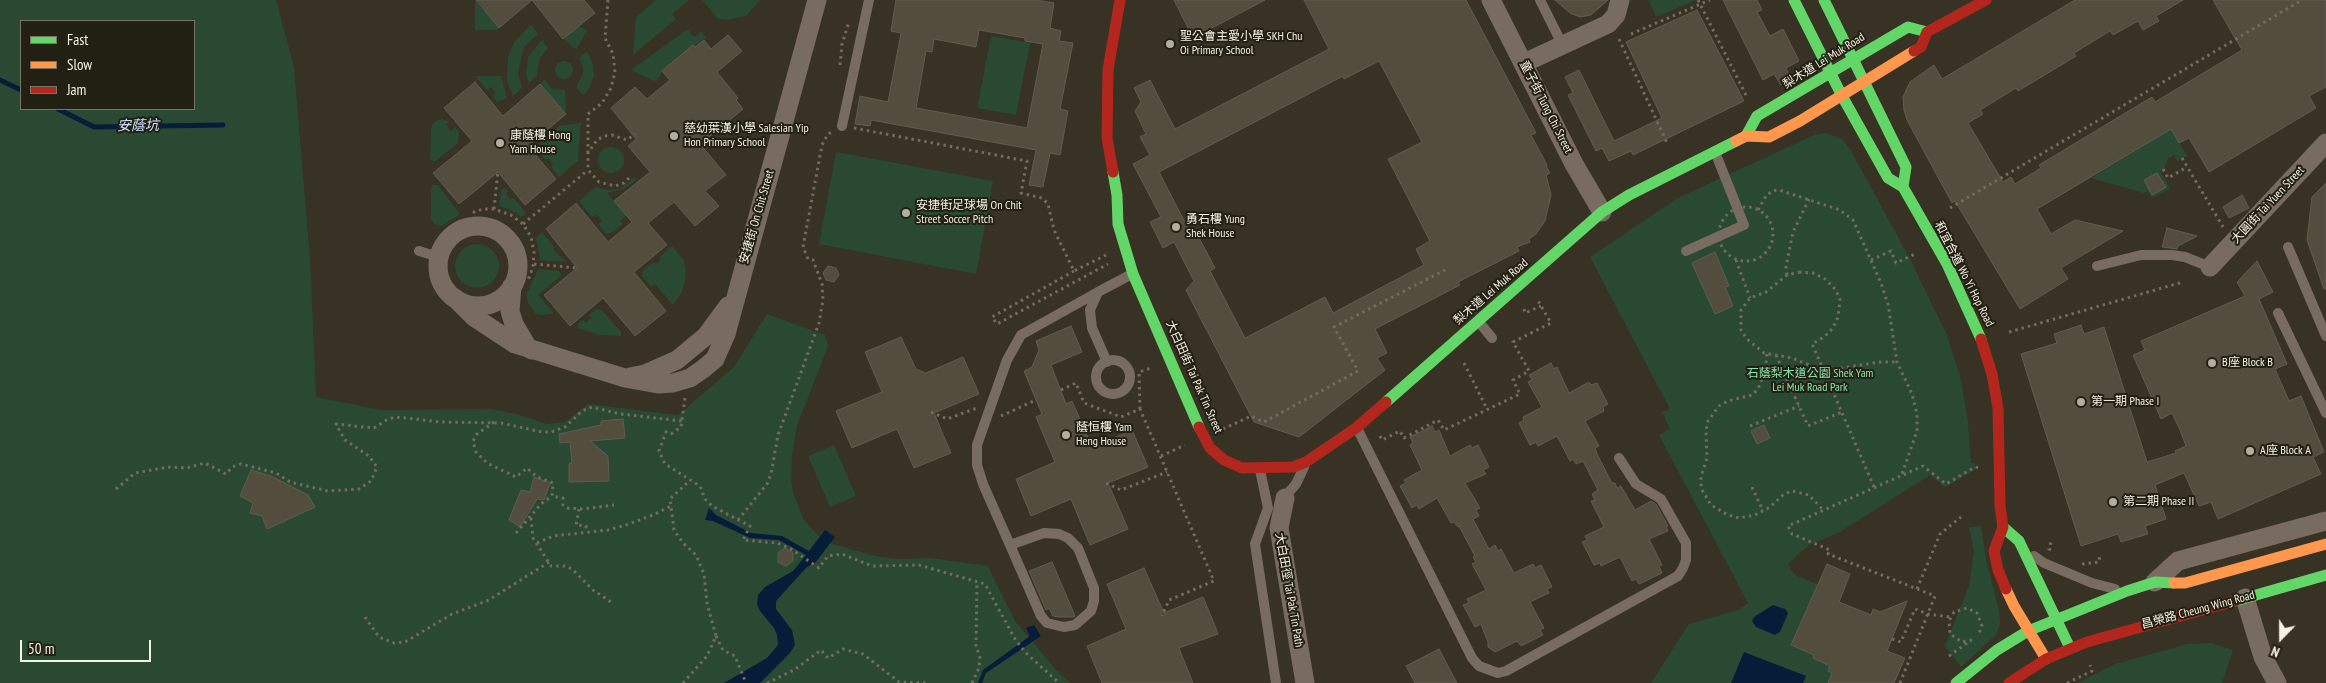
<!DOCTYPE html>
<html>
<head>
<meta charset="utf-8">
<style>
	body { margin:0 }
	#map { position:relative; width:2326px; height:683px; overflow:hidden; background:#373223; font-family:"PT Sans Narrow",sans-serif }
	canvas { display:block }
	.legend { position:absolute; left:20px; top:20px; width:175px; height:90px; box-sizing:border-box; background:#221f13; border:1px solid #777365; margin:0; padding:6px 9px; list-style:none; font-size:15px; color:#f6f2e1 }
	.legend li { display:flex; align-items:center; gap:10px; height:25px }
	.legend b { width:25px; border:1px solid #777365 }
	.north { position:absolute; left:2256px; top:613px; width:50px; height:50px; -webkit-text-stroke:4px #221f13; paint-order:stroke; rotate:202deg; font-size:14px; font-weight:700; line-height:20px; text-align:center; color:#f6f2e1 }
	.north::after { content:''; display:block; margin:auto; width:18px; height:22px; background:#f6f2e1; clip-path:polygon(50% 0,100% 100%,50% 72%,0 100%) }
	.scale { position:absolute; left:20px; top:640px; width:131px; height:22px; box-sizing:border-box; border:2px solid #f6f2e1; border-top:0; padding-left:6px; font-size:15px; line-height:18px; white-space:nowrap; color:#f6f2e1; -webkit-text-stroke:4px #221f13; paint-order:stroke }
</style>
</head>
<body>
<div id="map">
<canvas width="2326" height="683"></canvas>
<ul class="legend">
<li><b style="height:6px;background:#63d668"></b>Fast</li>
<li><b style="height:6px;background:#ff974d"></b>Slow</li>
<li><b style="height:6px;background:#b3261e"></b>Jam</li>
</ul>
<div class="north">N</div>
<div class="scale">50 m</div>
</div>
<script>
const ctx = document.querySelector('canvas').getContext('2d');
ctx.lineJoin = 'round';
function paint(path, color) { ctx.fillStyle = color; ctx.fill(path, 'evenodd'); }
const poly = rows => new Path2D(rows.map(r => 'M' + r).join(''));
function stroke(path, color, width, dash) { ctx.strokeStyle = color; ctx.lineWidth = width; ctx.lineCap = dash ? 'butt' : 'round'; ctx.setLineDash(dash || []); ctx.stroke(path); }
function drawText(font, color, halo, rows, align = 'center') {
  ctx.font = font + ' "PT Sans Narrow","Noto Sans TC",sans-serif'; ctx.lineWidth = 4; ctx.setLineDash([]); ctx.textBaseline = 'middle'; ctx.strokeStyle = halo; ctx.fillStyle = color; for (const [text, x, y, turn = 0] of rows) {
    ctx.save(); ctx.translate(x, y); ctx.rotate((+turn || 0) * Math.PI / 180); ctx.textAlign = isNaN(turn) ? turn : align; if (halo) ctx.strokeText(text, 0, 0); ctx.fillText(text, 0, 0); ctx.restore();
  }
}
paint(poly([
	[0,0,276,0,294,67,310,259,316,397,381,410,491,409,516,414,547,424,565,422,588,404,678,415,734,367,767,314,825,335,828,346,797,426,792,455,791,479,793,492,804,520,820,537,829,543,875,556,897,559,930,558,988,566,1015,621,1058,672,1071,683,0,683],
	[21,21,194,21,194,109,21,109],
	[475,0,499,28,498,30,475,30],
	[656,0,689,0,672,14,676,19,633,55,636,17],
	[702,0,760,0,746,16,727,20,717,18],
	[1649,0,1696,0,1656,17],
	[531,24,538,34,525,46,522,54,518,74,522,88,513,96,507,81,508,56,514,42],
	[579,26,587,30,577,49,571,46,564,38],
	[688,29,694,37,701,31,706,38,694,45,738,98,707,125,662,72,661,75,655,81,631,70],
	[991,36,1030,43,1016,115,977,108],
	[542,40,548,48,539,60,537,76,528,83,526,74,528,57],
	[587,51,593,64,594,76,589,89,583,95,576,87,583,74,583,67,579,58],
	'555 70a9 9 0 1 1 18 0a9 9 0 1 1-18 0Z',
	[475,76,501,76,507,98,497,102,492,96,496,93,491,87,487,90],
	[545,80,552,89,565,90,566,114,540,84],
	[440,119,450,121,446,124,451,131,455,127,459,132,458,143,434,162,430,159,431,129,433,123],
	[581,123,578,161,559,177,551,167,553,164,548,158,545,160,542,156,541,141,548,136,551,139,557,134,554,131,559,126],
	[2171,129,2187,156,2177,161,2174,155,2168,158,2165,168,2160,171,2170,188,2152,198,2148,191,2144,193,2091,178],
	[1826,133,1842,139,1850,149,1909,257,1946,333,1960,376,1968,421,1971,463,1975,463,1975,470,1945,487,1930,475,1838,533,1809,545,1788,564,1795,575,1836,592,1839,602,1871,614,1873,609,1887,651,1905,658,1894,683,1651,683,1689,624,1739,610,1748,603,1659,435,1670,429,1662,412,1670,409,1590,257,1676,199,1814,135],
	'598 160a13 13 0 1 1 26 0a13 13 0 1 1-26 0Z',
	[836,152,993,181,976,274,819,244],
	[635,177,636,179,633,183,623,189,607,193,627,215,620,221,623,224,613,232,606,234,598,224,602,221,596,214,592,217,579,201,596,187,608,190,620,189],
	[433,185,438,185,460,214,442,226,434,224,431,218,431,189],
	[505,187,508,191,506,194,510,200,513,197,526,213,521,217,511,210,499,206,501,190],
	[542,232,555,248,553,250,567,262,540,260,536,237],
	'455 266a22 22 0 1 1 44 0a22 22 0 1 1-44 0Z',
	[672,246,684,261,686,277,682,292,673,305,655,284,651,287,642,276,643,270,653,262,656,264,661,260,659,257],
	[538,269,559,271,562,275,538,295,554,313,551,314,541,315,535,313,527,301,526,295],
	[596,309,602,310,621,332,621,336,599,335,578,328,578,324,583,320,586,323,591,318,589,315],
	[834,445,856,496,830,507,808,456],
	[1981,526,1987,564,1999,610,2000,624,1996,635,1961,667,1945,646,1969,586,1974,551,1969,527],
	[2211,643,2233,650,2222,683,2078,683,2115,664,2188,644]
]), '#294933');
paint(poly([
	[709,508,716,515,751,533,782,536,809,551,825,530,835,537,816,562,807,567,776,601,776,609,792,630,795,645,790,653,760,683,724,683,767,658,778,645,777,635,774,628,760,611,757,605,758,595,765,587,793,571,806,555,779,540,750,538,713,521,705,520],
	[1773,605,1785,609,1788,613,1780,632,1775,635,1756,627,1752,621,1754,617],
	[1034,625,1041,636,986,673,982,683,978,683,983,670,1030,636,1026,628],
	[1744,652,1806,676,1803,683,1731,683]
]), '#061d3a');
stroke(poly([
	[0,80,21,90],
	[58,109,94,127,223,125]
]), '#061d3a', 5);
const building = poly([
	[476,0,584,0,595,13,563,39,532,0,499,28,476,0],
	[896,0,1036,0,1054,3,1050,28,1061,31,1059,41,1073,43,1060,109,1068,111,1060,155,1050,153,1043,187,1029,185,1036,150,871,120,870,126,855,124,860,96,888,102,901,33,891,31,896,0],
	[979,30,1025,38,1025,41,1043,44,1027,128,916,108,926,51,932,52,934,39,976,47,979,30],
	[1174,0,1265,0,1193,38,1174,0],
	[1304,0,1466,0,1536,133,1531,135,1547,165,1546,166,1550,173,1546,175,1551,195,1545,221,1536,234,1529,239,1530,242,1517,247,1519,251,1458,282,1460,285,1375,329,1387,353,1377,358,1385,370,1299,437,1254,422,1186,290,1194,281,1174,242,1163,248,1150,222,1161,217,1133,164,1150,155,1140,137,1146,134,1135,111,1141,102,1134,88,1150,80,1175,129,1329,49,1304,0],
	[1379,61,1422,142,1388,159,1430,241,1416,249,1424,265,1333,313,1325,297,1245,338,1210,271,1215,268,1198,236,1193,238,1159,172,1343,76,1344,79,1379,61],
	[1555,0,1608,0,1591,15,1580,17,1570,13,1555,0],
	[1723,0,1757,0,1762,10,1757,12,1770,36,1783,29,1799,61,1786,68,1791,79,1781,85,1774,74,1763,80,1723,0],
	[2075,0,2183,0,2156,16,2159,21,2143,30,2138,21,2113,35,2110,31,2074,53,2076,56,2018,91,2016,88,1980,110,1983,114,1968,123,2003,182,2011,177,2015,184,2041,168,2039,165,2152,97,2155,102,2242,50,2213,0,2326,0,2326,87,2309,96,2316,108,2209,172,2189,138,2179,143,2171,129,2037,209,2051,234,2075,220,2123,231,2061,268,2068,279,2020,309,1955,201,1952,203,1907,120,1904,110,1903,97,1910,82,1934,65,1942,79,2075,0],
	[1697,10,1744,101,1633,155,1631,151,1609,161,1602,148,1596,151,1568,95,1573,93,1565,77,1579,70,1614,141,1662,118,1626,42,1697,10],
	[728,35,742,51,717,72,738,98,736,100,743,109,700,144,726,175,705,191,719,206,695,226,674,202,648,223,667,245,634,272,666,311,635,336,603,298,570,326,544,295,577,268,546,229,576,203,608,242,632,222,614,201,650,172,628,146,636,139,611,108,635,87,647,99,670,80,662,71,693,45,695,47,704,40,711,49,728,35],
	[475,82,503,116,540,84,566,114,528,146,556,179,525,205,498,172,459,204,433,173,472,141,444,108,475,82],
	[2157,173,2166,187,2152,195,2144,180,2157,173],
	[2326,183,2326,289,2324,289,2307,240,2312,197,2326,183],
	[2242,195,2249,208,2229,218,2223,207,2242,195],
	[2167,228,2197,236,2178,246,2177,249,2162,247,2167,228],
	[1715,252,1729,286,1725,287,1733,306,1715,314,1692,263,1715,252],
	[2257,261,2273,292,2259,299,2287,364,2275,369,2289,401,2301,396,2324,452,2313,457,2321,474,2218,519,2211,502,2199,506,2184,473,2155,485,2166,519,2145,526,2148,534,2121,542,2118,534,2081,546,2021,354,2057,343,2054,334,2081,325,2084,334,2104,327,2147,462,2176,453,2175,451,2186,446,2180,430,2172,413,2161,419,2133,355,2145,350,2141,341,2245,296,2237,282,2257,261],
	[828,266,836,268,839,275,834,282,826,280,823,273,828,266],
	[1071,326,1082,352,1051,365,1066,404,1072,401,1089,440,1100,444,1132,430,1148,467,1108,483,1128,529,1090,545,1071,499,1031,516,1016,479,1055,462,1036,417,1042,414,1024,371,1032,367,1039,350,1036,341,1071,326],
	[901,337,916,369,926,373,963,357,979,394,934,413,951,453,914,468,897,429,852,448,836,411,882,392,865,352,901,337],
	[1551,363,1554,369,1557,367,1569,393,1589,382,1591,385,1597,383,1608,404,1603,407,1604,411,1585,421,1599,446,1595,448,1597,454,1612,483,1615,483,1617,488,1621,486,1635,510,1651,501,1656,504,1668,526,1666,527,1668,531,1649,539,1662,565,1659,566,1662,573,1639,584,1636,579,1632,581,1620,557,1601,566,1600,563,1594,565,1582,542,1587,540,1585,536,1604,527,1591,501,1595,500,1592,494,1598,490,1583,461,1576,464,1573,459,1570,461,1557,436,1538,446,1536,442,1530,445,1519,423,1524,420,1523,417,1542,407,1528,382,1532,380,1529,375,1551,363],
	[623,419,625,438,590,441,608,456,609,481,569,482,569,464,572,463,570,442,560,443,559,434,601,425,601,421,623,419],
	[1764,425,1770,438,1757,444,1751,431,1764,425],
	[1432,426,1435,432,1439,430,1450,456,1470,445,1472,448,1478,445,1489,467,1483,470,1486,474,1465,483,1480,508,1476,510,1479,516,1473,519,1489,549,1495,545,1498,551,1501,549,1514,573,1533,564,1535,568,1541,565,1552,587,1547,589,1549,593,1530,602,1544,628,1540,630,1543,635,1521,646,1517,641,1495,652,1488,647,1488,642,1481,624,1475,627,1463,605,1469,603,1467,599,1486,590,1472,564,1476,562,1473,557,1475,556,1459,526,1458,527,1454,522,1451,523,1437,498,1419,509,1417,505,1412,508,1400,486,1406,483,1404,480,1422,470,1410,445,1413,443,1410,437,1432,426],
	[251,470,271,476,308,495,315,507,267,529,262,516,250,513,253,503,240,496,251,470],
	[534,477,550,483,544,500,537,499,520,527,509,520,521,490,530,492,534,477],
	[785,548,793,553,793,561,786,566,778,562,778,553,785,548],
	[1052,562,1075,616,1074,617,1058,617,1053,616,1049,608,1046,610,1029,571,1052,562],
	[1827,564,1850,574,1839,602,1871,615,1873,609,1880,612,1907,601,1887,651,1905,658,1894,683,1828,683,1832,673,1828,671,1830,666,1813,658,1814,655,1791,645,1827,564],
	[1144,568,1164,613,1203,597,1215,626,1218,634,1179,648,1193,683,1102,683,1087,646,1126,629,1107,584,1144,568],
	[1439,649,1457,683,1415,683,1406,666,1439,649]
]);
paint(building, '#524d3c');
stroke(building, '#605c50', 1);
stroke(poly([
	[1698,0,1747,97],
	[1631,34,1710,0],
	[1619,39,1668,145],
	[840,65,842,44,849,22],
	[854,128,1027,161,1021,193,1042,198,1048,204,1054,230,1074,271,1106,255],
	[588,153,588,114,602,103,611,88,615,72,613,54,605,38,608,0],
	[2182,158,2223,227],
	[2163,169,2168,178,2187,167],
	[629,178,624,183,615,186,599,182,588,170,588,153,597,140,604,136,612,135,627,140,635,134],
	'1719 234a27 27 0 1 1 54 0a27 27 0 1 1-54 0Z',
	[1950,208,2302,0],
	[494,209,498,171],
	[1758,210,1766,196,1772,191,1779,190,1840,210,1853,220,1881,283,1888,304,1897,362,1912,394,1917,414,1917,431,1902,474],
	[523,224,588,170],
	[477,226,474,212,483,209,494,209,511,215,523,224,531,237,534,252,533,267,528,280],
	[1736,260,1750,298],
	[1871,260,1891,251,1896,263,1915,254],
	[534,264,578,268],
	[1074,271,992,317,997,324,1108,264],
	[1799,272,1813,273,1825,279,1836,290,1840,300,1838,317,1833,328,1824,337,1812,344,1824,371,1792,358,1764,353,1747,339,1741,330,1741,310,1750,298,1766,292,1787,275,1799,272],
	[1787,275,1786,267,1793,232,1809,199],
	[1524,309,1525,313,1541,306],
	[2009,332,2183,282],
	[1767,354,1765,371,1758,389,1752,395,1728,401,1719,406,1708,421,1706,430,1707,458,1701,477,1701,488,1711,505,1728,515,1739,518,1755,515,1770,507,1784,494,1792,491,1809,495,1823,510],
	[1776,355,1808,426,1842,412],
	[1464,363,1487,409],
	[1061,390,1076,383,1084,403,1121,417,1140,409,1214,581,1169,600,1162,616],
	[685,398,681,427,671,434,666,432,659,451,665,464,700,486,705,499,712,506,750,526,743,540,777,543,791,549,819,568,828,556,842,554,872,566,919,565,985,584,1015,639,1025,652,1059,683],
	[1140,409,1139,372,1151,368],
	[931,412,947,419,977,408],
	[1001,416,1036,400],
	[494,422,477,434,473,441,476,452,487,463,516,477,527,468,537,477,553,483,552,496,563,498,563,505,567,508,583,509,614,505],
	[1750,426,1799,406],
	[1223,429,1251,416,1264,422,1358,371,1334,327,1445,270],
	[1380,436,1382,440,1400,431,1404,438,1438,420,1444,430,1520,394,1513,380,1529,371,1513,342,1551,323,1537,299],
	[1161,456,1185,445],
	[1106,483,1121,490,1167,472],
	[1752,487,1763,511],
	[1874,487,1824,371,1879,362,1897,362],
	[116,489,135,473,168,467,186,468,205,463,226,474,232,467,241,464,276,473,290,482,328,491,359,489,371,481,377,467,369,456,345,440,336,424,374,428,388,419,396,417,441,422,501,423,542,432,551,432,565,427,582,411,592,407,620,414,682,421],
	[579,509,576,525,586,526,586,532],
	[531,518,533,538,551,566,565,566,572,569,593,590,611,602],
	[738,520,767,484,771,474,778,435,819,323,823,300,822,284,813,260,808,259,803,247,822,145,828,134,832,132],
	[516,533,541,504,552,496],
	[537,543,553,536,608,530,626,525,653,515,671,506],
	[2051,550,2049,549,2051,542],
	[2082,564,2099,562,2100,554],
	[1917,589,1940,534,1961,517],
	[365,617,379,637,394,643,405,642,452,614,489,600,549,562],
	[716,636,723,650,735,656,746,683],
	[1892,639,1901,642,1915,609,1928,614,1950,617],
	[1972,640,1962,642,1950,634,1949,621,1954,612,1967,608,1977,613,1982,626,1978,636],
	[1949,656,1967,643],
	[683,683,707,656,716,636,707,603,704,574,696,555,683,543,674,530,670,499,689,481],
	[767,683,794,670,821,650,828,658,843,649,863,654,899,682,928,683],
	[972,683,979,668,980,656,976,647,977,583],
	[1900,683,1935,596,1828,554,1830,550,1792,534,1788,526,1923,466,1946,484,1975,467,1979,468],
	[2067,683,2092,671,2090,665]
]), '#736b5f', 3, [2.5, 4]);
stroke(poly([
	[1540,0,1563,46],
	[842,126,869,0],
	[2288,247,2326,336],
	[419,251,439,257],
	[1686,251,1744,225,1715,152],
	[2097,266,2141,255,2172,255,2185,257,2210,267],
	[2278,313,2326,413],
	[1479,322,1492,338],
	'1096 377a17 17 0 1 1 34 0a17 17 0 1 1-34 0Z',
	[1107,362,1092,328,1090,310,1098,292,1132,274],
	[1357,428,1472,658,1479,666,1498,673,1506,671,1678,576,1683,568,1686,560,1686,543,1661,499,1636,484,1619,458],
	[1260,470,1268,508],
	[1282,500,1296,484,1304,467],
	[1268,508,1255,544,1276,683],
	[1010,545,1044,533,1059,534,1068,538,1078,548,1094,588,1094,601,1091,611,1075,625,1064,627,1047,623,1041,616,1010,545,983,484,977,465,977,445,1007,360,1021,335,1098,292],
	[2034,556,2044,563,2092,583,2115,589]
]), '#786b5f', 10);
stroke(poly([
	[1491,0,1574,164,1602,212],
	[1524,63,1608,24,1616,15,1620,0],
	'438 266a40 40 0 1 1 80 0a40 40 0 1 1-80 0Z',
	[2210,267,2326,143],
	[512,286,510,311,514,324,528,348,532,350],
	[455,298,474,317,515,344,625,378,658,384,673,383,690,378,703,369,715,359,726,334,817,0],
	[630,377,645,374,677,360,706,336,728,306],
	[1285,498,1279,528,1305,683],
	[2155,582,2178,561,2326,521],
	[2245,598,2263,657,2277,683]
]), '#786b5f', 19);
stroke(poly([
	[1794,0,1842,96,1888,178,1903,187,1947,264,1981,339],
	[1824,0,1906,167,1903,187],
	[1746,136,1757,116,1908,27,1927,32],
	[1113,172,1117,195,1118,224,1133,274,1199,427],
	[1386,402,1602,212,1629,195,1736,141],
	[2003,527,2019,541,2070,648],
	[2235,601,2326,575],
	[1956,683,1997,650,2028,631,2127,591,2155,582,2174,583]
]), '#63d668', 11);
stroke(poly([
	[1736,141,1746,136,1769,137,1800,121,1914,51],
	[2174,583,2185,583,2326,544],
	[2006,589,2014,606,2046,659]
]), '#ff974d', 11);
stroke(poly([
	[1914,51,1921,47,1927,32,1986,0],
	[1113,172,1107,138,1108,70,1120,0],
	[1981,339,1992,374,1998,408,2000,506,2003,527,1994,551,1998,570,2006,589],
	[1199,427,1210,448,1224,460,1242,468,1293,467,1306,462,1356,428,1386,402],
	[2009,683,2046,659,2087,642,2235,601]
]), '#b3261e', 11);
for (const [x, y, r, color] of [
	[1170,44,5,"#b3af9e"],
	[674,136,5,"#b3af9e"],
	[500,143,5,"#b3af9e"],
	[906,213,5,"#b3af9e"],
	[1176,227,5,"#b3af9e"],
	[2212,363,5,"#b3af9e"],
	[2081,402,5,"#b3af9e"],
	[1066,435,5,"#b3af9e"],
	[2250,451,5,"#b3af9e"],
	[2113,502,5,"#b3af9e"]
]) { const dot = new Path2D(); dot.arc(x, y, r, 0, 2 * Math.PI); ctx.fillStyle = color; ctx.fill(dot); stroke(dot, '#221f13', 2); }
drawText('12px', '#f6f2e1', '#221f13', [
	["聖公會主愛小學 SKH Chu",1180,37],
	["Oi Primary School",1180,51],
	["慈幼葉漢小學 Salesian Yip",684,129],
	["Hon Primary School",684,143],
	["康蔭樓 Hong",510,136],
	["Yam House",510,150],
	["安捷街足球場 On Chit",916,206],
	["Street Soccer Pitch",916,220],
	["勇石樓 Yung",1186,220],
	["Shek House",1186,234],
	["B座 Block B",2222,363],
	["第一期 Phase I",2091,402],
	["蔭恒樓 Yam",1076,428],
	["Heng House",1076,442],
	["A座 Block A",2260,451],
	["第二期 Phase II",2123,502]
], 'left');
drawText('12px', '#f6f2e1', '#221f13', [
	["梨木道 Lei Muk Road",1824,61,-32],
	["童子街 Tung Chi Street",1546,107,63],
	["大圓街 Tai Yuen Street",2268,205,-47],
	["安捷街 On Chit Street",757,217,-74],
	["和宜合道 Wo Yi Hop Road",1964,274,63],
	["梨木道 Lei Muk Road",1491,292,-41],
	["大白田街 Tai Pak Tin Street",1194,377,66],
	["大白田徑 Tai Pak Tin Path",1289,590,80],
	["昌榮路 Cheung Wing Road",2198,610,-15]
]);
drawText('12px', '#88e3aa', '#221f13', [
	["石蔭梨木道公園 Shek Yam",1810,374],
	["Lei Muk Road Park",1810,388]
]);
drawText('italic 14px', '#cae1fe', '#221f13', [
	["安蔭坑",138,126,-1]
]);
</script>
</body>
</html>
